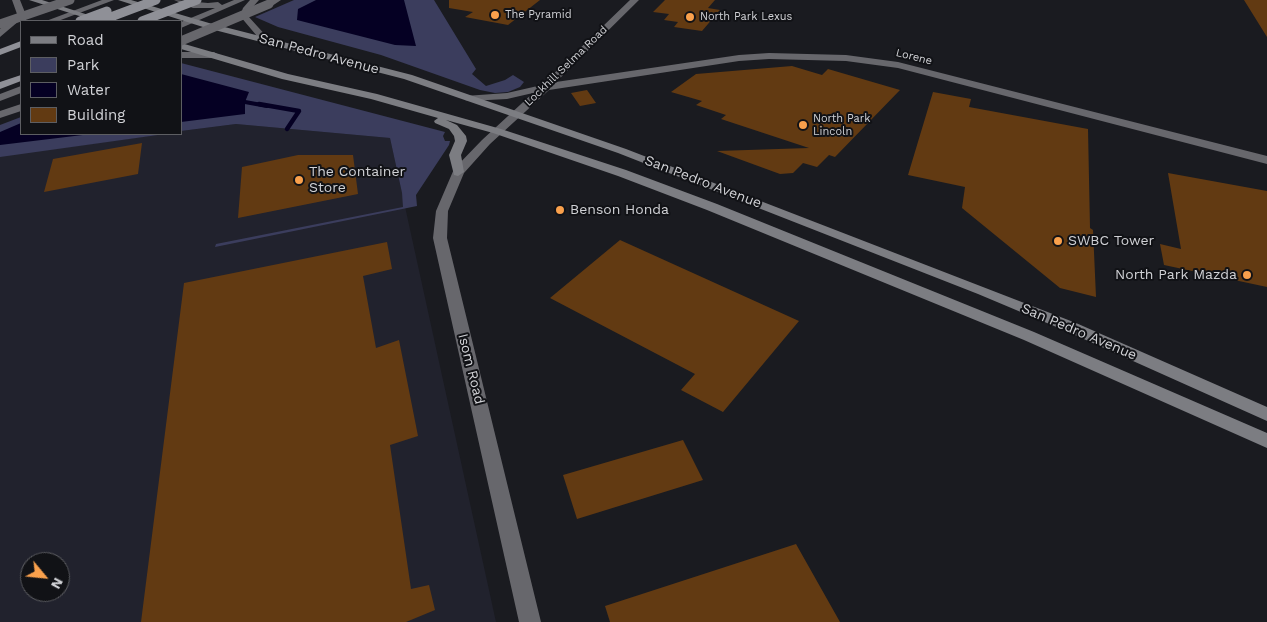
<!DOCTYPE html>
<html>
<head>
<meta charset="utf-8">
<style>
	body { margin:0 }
	#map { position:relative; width:1267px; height:622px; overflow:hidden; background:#1a1b20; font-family:"Work Sans",sans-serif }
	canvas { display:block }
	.legend { position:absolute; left:20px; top:20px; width:162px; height:115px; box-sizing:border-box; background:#111216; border:1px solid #5d5e62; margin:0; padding:6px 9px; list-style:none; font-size:15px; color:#d0d1d5 }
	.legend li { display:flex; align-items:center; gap:10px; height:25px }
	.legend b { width:25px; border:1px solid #5d5e62 }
	.north { position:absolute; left:20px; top:552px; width:50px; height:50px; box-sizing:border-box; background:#111216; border:1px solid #5d5e62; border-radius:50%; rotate:118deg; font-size:14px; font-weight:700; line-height:20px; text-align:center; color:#d0d1d5 }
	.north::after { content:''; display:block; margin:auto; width:18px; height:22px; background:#f9a04c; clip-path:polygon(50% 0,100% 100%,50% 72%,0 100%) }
</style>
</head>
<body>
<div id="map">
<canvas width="1267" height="622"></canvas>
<ul class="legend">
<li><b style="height:6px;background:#7c7d82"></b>Road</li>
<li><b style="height:14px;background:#3b3d5d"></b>Park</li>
<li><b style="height:14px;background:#050023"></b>Water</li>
<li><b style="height:14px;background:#623a12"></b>Building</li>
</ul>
<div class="north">N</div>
</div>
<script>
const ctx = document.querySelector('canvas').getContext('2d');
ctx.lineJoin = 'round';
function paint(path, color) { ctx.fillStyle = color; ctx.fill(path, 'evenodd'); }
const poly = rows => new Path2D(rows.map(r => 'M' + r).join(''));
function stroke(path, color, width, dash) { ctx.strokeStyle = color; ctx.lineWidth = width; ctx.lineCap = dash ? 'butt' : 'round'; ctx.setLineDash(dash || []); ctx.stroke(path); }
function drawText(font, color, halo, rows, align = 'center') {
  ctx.font = font + ' "Work Sans",sans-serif'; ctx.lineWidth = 4; ctx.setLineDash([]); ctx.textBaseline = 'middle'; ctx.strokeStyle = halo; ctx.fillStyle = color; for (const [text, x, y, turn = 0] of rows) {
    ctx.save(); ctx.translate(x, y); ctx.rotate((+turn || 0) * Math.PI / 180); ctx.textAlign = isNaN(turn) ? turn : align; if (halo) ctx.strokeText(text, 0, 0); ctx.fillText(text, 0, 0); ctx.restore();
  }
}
paint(poly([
	[236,124,390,138,496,622,0,622,0,156,164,134,181,134,181,131],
	[30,562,60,562,60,592,30,592]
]), '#21222d');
paint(poly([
	[294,0,434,0,476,69,472,74,486,86,505,80,513,75,524,82,520,87,508,92,495,93,480,90,381,55,278,27,255,17],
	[181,63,445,132,443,136,445,141,450,141,449,145,416,195,417,206,215,247,216,244,403,207,402,193,390,138,236,124,181,131],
	[21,117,21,134,165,134,0,157,0,125]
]), '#3b3d5d');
paint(poly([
	[316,0,404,0,416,46,395,45,297,20,298,9],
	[181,74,249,92,245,102,245,114,181,122],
	[21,123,21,134,91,134,0,145,0,132]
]), '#050023');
stroke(poly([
	[245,102,267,106]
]), '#050023', 4);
stroke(poly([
	[259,104,299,111,287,129]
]), '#050023', 4.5);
paint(poly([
	[449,0,540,0,508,25,465,17,473,12,449,8],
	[665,0,715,0,708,8,720,10,702,31,674,27,678,22,664,20,669,14,653,12],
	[1244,0,1267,0,1267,37],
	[792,66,822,75,828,69,900,90,835,157,829,155,817,167,803,163,793,173,780,174,717,151,809,148,721,119,726,115,696,105,702,101,671,92,696,74],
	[587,90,596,103,580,106,571,93],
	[933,92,971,99,969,107,1088,129,1090,228,1093,230,1096,297,1060,288,962,208,965,187,908,175],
	[142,143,138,174,44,192,53,159],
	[298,155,353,155,358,194,238,218,242,167],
	[1168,173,1267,191,1267,287,1164,265,1160,244,1181,249],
	[620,240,799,321,723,412,681,390,695,374,550,298],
	[387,242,392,269,363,276,376,348,399,340,418,436,390,445,411,589,429,585,435,610,406,622,141,622,184,283],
	[683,440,703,480,577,519,563,475],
	[796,544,840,622,610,622,605,606]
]), '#623a12');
paint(poly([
	[12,0,20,0,26,15,0,37,0,29,17,14,12,0],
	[102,0,114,0,58,21,46,21,102,0],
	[174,0,208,3,218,2,222,5,234,0,245,0,181,28,181,22,215,8,193,8,174,0],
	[250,0,259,0,251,9,248,16,268,38,268,42,262,42,240,16,243,8,250,0],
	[270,0,281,0,272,6,266,6,266,2,270,0],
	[630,0,639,0,556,82,739,55,769,53,846,55,898,62,1267,156,1267,164,898,68,846,61,769,59,739,61,549,90,490,144,464,173,448,211,447,238,541,622,519,622,433,238,436,211,454,169,482,140,533,93,507,99,469,101,465,100,464,98,465,96,507,93,542,85,630,0],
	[181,52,214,52,219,55,214,58,181,58,181,52],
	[21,86,21,93,0,101,0,94,21,86],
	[21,104,21,111,0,118,0,111,21,104]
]), '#67676c');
paint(poly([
	[29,0,42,0,107,21,95,21,29,0],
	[118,0,131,0,209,23,412,75,626,149,1076,323,1267,407,1267,421,1066,331,978,294,618,153,404,79,203,27,118,0],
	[181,43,288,74,377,94,501,129,626,170,717,204,1034,332,1267,433,1267,448,1024,340,707,210,618,176,493,133,446,120,457,125,466,136,467,141,461,155,464,172,458,176,454,175,449,155,455,141,454,136,449,129,435,123,434,121,438,118,371,99,282,79,181,49,181,43]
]), '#7c7d82');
paint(poly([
	[21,41,21,47,0,55,0,49,21,41],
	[21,75,21,81,0,89,0,82,21,75]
]), '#8f9097');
stroke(poly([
	[0,24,70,0],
	[181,41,269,4]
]), '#67676c', 9);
stroke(poly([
	[80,21,107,11],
	[100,21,156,0],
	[142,21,197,0]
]), '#8f9097', 9);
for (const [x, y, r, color] of [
	[495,15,5,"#f9a04c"],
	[690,17,5,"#f9a04c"],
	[803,125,5,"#f9a04c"],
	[299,180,5,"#f9a04c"],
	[560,210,5,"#f9a04c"],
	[1058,241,5,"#f9a04c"],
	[1247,275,5,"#f9a04c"]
]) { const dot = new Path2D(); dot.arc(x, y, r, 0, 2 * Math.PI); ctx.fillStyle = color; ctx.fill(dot); stroke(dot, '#111216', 2); }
drawText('11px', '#d0d1d5', '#111216', [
	["The Pyramid",505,15],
	["North Park Lexus",700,17],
	["North Park",813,119],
	["Lincoln",813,132]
], 'left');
drawText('11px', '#d0d1d5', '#111216', [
	["Lorene",914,57,14],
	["Lockhill Selma Road",566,66,-44]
]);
drawText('14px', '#d0d1d5', '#111216', [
	["San Pedro Avenue",319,54,15],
	["San Pedro Avenue",703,182,21],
	["San Pedro Avenue",1079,332,23],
	["Isom Road",471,369,76]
]);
drawText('14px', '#d0d1d5', '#111216', [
	["The Container",309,172],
	["Store",309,188],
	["Benson Honda",570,210],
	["SWBC Tower",1068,241],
	["North Park Mazda",1237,275,"right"]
], 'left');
</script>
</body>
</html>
